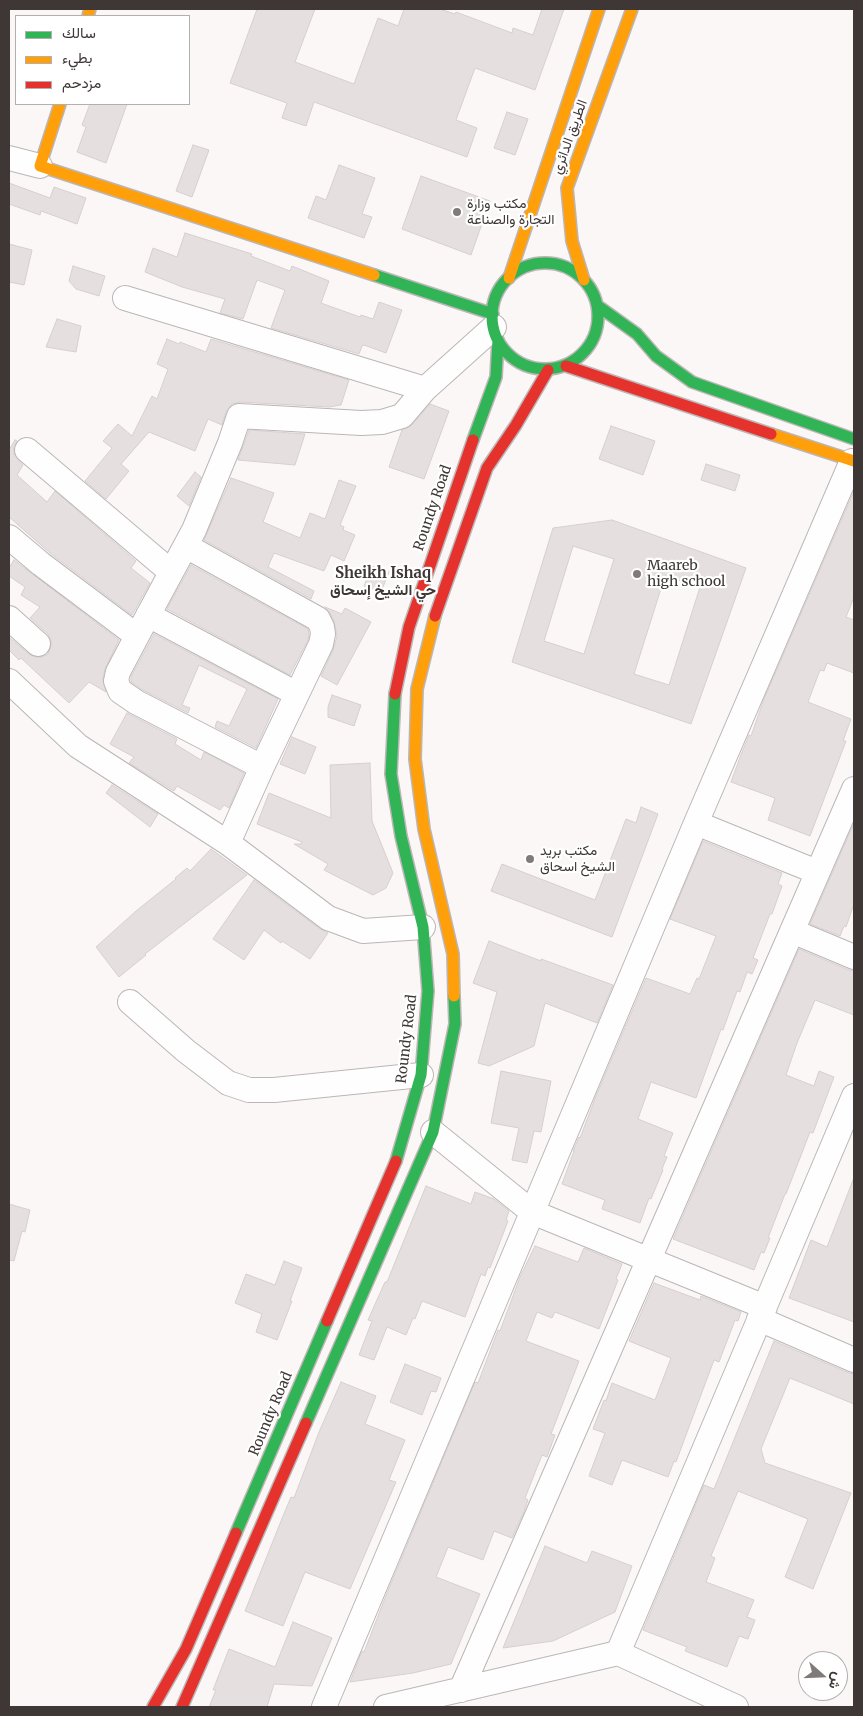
<!DOCTYPE html>
<html>
<head>
<meta charset="utf-8">
<style>
	body { margin:0 }
	#map { position:relative; width:863px; height:1716px; overflow:hidden; background:#fcf7f7; font-family:Merriweather,Vazirmatn,serif }
	canvas { display:block }
	.frame { position:absolute; inset:0; border:10px solid #3f3736; pointer-events:none }
	.legend { position:absolute; left:15px; top:15px; width:175px; height:90px; box-sizing:border-box; background:#fff; border:1px solid #b2afaf; margin:0; padding:6px 9px; list-style:none; font-size:15px; color:#3f3736 }
	.legend li { display:flex; align-items:center; gap:10px; height:25px }
	.legend b { width:25px; border:1px solid #b2afaf }
	.north { position:absolute; left:798px; top:1651px; width:50px; height:50px; box-sizing:border-box; background:#fff; border:1px solid #b2afaf; border-radius:50%; rotate:110deg; font-size:14px; font-weight:700; line-height:20px; text-align:center; color:#3f3736 }
	.north::after { content:''; display:block; margin:auto; width:18px; height:22px; background:#817a7a; clip-path:polygon(50% 0,100% 100%,50% 72%,0 100%) }
</style>
</head>
<body>
<div id="map">
<canvas width="863" height="1716"></canvas>
<div class="frame"></div>
<ul class="legend">
<li><b style="height:6px;background:#30b455"></b>سالك</li>
<li><b style="height:6px;background:#ff9f0a"></b>بطيء</li>
<li><b style="height:6px;background:#e5322d"></b>مزدحم</li>
</ul>
<div class="north">ش</div>
</div>
<script>
const ctx = document.querySelector('canvas').getContext('2d');
ctx.lineJoin = 'round';
function paint(path, color) { ctx.fillStyle = color; ctx.fill(path, 'evenodd'); }
const poly = rows => new Path2D(rows.map(r => 'M' + r).join(''));
function stroke(path, color, width, dash) { ctx.strokeStyle = color; ctx.lineWidth = width; ctx.lineCap = dash ? 'butt' : 'round'; ctx.setLineDash(dash || []); ctx.stroke(path); }
function drawText(font, color, halo, rows, align = 'center') {
  ctx.font = font + ' Merriweather,Vazirmatn,serif'; ctx.lineWidth = 4.5; ctx.setLineDash([]); ctx.textBaseline = 'middle'; ctx.strokeStyle = halo; ctx.fillStyle = color; for (const [text, x, y, turn = 0] of rows) {
    ctx.save(); ctx.translate(x, y); ctx.rotate((+turn || 0) * Math.PI / 180); ctx.textAlign = isNaN(turn) ? turn : align; if (halo) ctx.strokeText(text, 0, 0); ctx.fillText(text, 0, 0); ctx.restore();
  }
}
const building = poly([
	[257,9,315,9,295,62,354,84,378,18,398,26,404,9,440,9,455,14,456,12,512,33,513,28,533,35,542,9,564,9,535,90,475,68,456,120,477,128,467,157,314,102,306,126,282,118,287,103,230,83,257,9],
	[90,104,127,104,106,163,77,152,86,127,82,125,90,104],
	[507,112,528,119,515,155,494,148,507,112],
	[193,145,209,150,192,197,176,191,193,145],
	[339,165,375,178,362,214,372,217,364,238,308,218,316,196,326,200,339,165],
	[421,176,490,201,471,255,402,229,421,176],
	[9,183,50,198,54,187,86,198,77,224,41,211,40,215,9,204,9,183],
	[185,233,252,254,251,256,290,271,292,266,329,281,321,303,360,317,361,315,373,319,379,302,402,310,386,353,364,345,362,346,359,354,271,328,285,290,257,280,243,319,220,313,225,299,182,287,145,272,153,248,177,257,185,233],
	[9,244,32,250,24,285,9,282,9,244],
	[73,266,105,276,99,296,76,289,69,281,73,266],
	[57,319,81,326,76,352,46,347,57,319],
	[167,339,179,344,180,342,206,352,211,339,349,380,341,405,329,407,240,402,232,404,226,412,222,425,208,419,195,451,149,432,121,464,129,471,106,499,85,481,112,448,103,441,118,424,132,436,152,396,157,399,168,369,157,364,167,339],
	[430,404,449,411,424,479,389,467,402,430,412,425,430,404],
	[611,426,655,441,643,475,599,459,611,426],
	[249,430,305,434,295,465,238,460,249,430],
	[15,440,17,441,14,447,14,454,23,465,17,475,47,502,55,491,136,561,131,568,150,583,132,615,50,553,9,517,9,450,15,440],
	[706,464,740,475,735,491,701,480,706,464],
	[195,472,201,477,189,506,177,496,195,472],
	[231,478,274,493,263,522,300,538,310,513,325,519,339,480,356,486,340,525,344,527,343,530,355,535,344,561,331,555,324,571,274,553,268,567,314,591,311,599,204,540,231,478],
	[854,491,854,597,846,617,854,620,854,673,827,663,824,671,820,670,808,702,851,719,843,741,846,741,810,836,768,820,775,798,731,782,742,752,749,735,751,736,764,699,854,491],
	[612,520,746,568,691,724,512,662,553,528,612,520],
	[573,546,614,559,584,654,544,641,573,546],
	[665,576,700,587,669,685,634,674,665,576],
	[14,560,119,640,105,669,103,679,106,692,89,682,69,703,21,658,19,660,9,650,9,639,10,638,29,654,36,657,42,657,48,654,51,646,51,640,48,634,30,618,40,607,21,595,25,587,9,576,9,568,14,560],
	[191,565,308,629,309,634,308,640,290,675,167,609,191,565],
	[372,566,389,572,381,592,364,586,372,566],
	[325,607,342,614,345,608,371,622,337,685,321,676,333,650,337,636,334,621,330,613,325,607],
	[154,634,278,699,256,748,215,727,217,721,229,726,247,689,199,665,182,705,190,708,188,713,143,690,131,682,131,677,154,634],
	[332,695,361,705,354,726,328,717,328,707,332,695],
	[127,713,177,739,175,744,201,760,204,752,244,773,229,808,224,805,220,810,177,786,174,791,129,763,134,757,110,744,127,713],
	[292,737,316,747,305,774,280,764,292,737],
	[370,763,372,821,393,873,386,888,373,895,324,870,328,864,294,844,301,844,302,842,257,824,269,793,331,818,330,765,370,763],
	[112,785,158,814,150,827,106,793,112,785],
	[641,807,658,814,612,937,491,891,502,864,595,900,626,819,636,823,641,807],
	[854,823,854,904,846,927,844,926,840,936,810,924,854,823],
	[703,841,782,873,778,884,782,886,772,914,770,914,753,958,758,960,752,974,747,972,740,992,737,991,723,1030,721,1029,696,1098,651,1082,638,1119,673,1133,664,1156,667,1157,662,1169,663,1170,651,1199,649,1198,640,1223,602,1209,605,1200,562,1184,574,1151,573,1151,579,1137,580,1138,596,1096,646,978,690,994,697,978,699,979,716,936,670,919,703,841],
	[211,849,247,875,145,954,146,955,119,977,96,947,136,911,176,879,175,878,187,868,190,871,211,849],
	[254,880,320,929,328,933,310,959,282,941,281,943,264,930,244,960,213,939,254,880],
	[489,941,541,961,541,959,613,985,597,1023,545,1003,534,1046,489,1066,478,1063,497,992,473,983,489,941],
	[799,949,849,970,854,970,854,1015,815,1000,797,1043,786,1075,814,1086,819,1071,834,1077,813,1133,810,1132,786,1194,785,1194,768,1238,770,1238,764,1253,761,1252,754,1270,673,1239,799,949],
	[501,1071,551,1081,541,1132,534,1131,527,1163,512,1160,519,1128,491,1123,501,1071],
	[853,1180,854,1180,854,1322,789,1298,811,1240,827,1247,853,1180],
	[426,1186,471,1204,475,1192,494,1199,509,1211,506,1220,508,1221,490,1268,488,1267,485,1276,481,1274,465,1317,422,1301,415,1319,413,1318,406,1335,387,1327,374,1360,359,1355,372,1321,368,1320,385,1282,387,1282,426,1186],
	[9,1204,30,1210,25,1232,22,1231,14,1261,9,1260,9,1204],
	[535,1246,578,1262,584,1248,622,1264,616,1279,618,1280,599,1329,555,1312,552,1318,537,1312,526,1341,579,1361,551,1434,555,1435,547,1457,542,1455,525,1498,528,1500,523,1514,512,1538,494,1531,483,1560,448,1547,436,1577,480,1594,451,1664,413,1673,350,1682,362,1651,364,1652,387,1593,475,1382,478,1383,498,1330,500,1331,520,1277,535,1246],
	[284,1261,302,1268,290,1301,292,1301,277,1340,256,1332,262,1314,235,1303,246,1274,275,1285,284,1261],
	[654,1283,700,1300,701,1296,741,1312,738,1321,735,1320,719,1362,714,1360,686,1435,676,1462,674,1461,668,1477,622,1460,612,1485,589,1476,605,1433,593,1429,604,1400,606,1401,612,1383,655,1400,671,1358,629,1341,654,1283],
	[774,1341,849,1373,854,1374,854,1404,790,1378,761,1449,765,1463,851,1493,813,1589,785,1577,808,1519,738,1491,711,1556,715,1558,706,1582,754,1600,747,1617,755,1620,748,1639,739,1636,727,1667,685,1651,687,1647,643,1630,704,1485,714,1489,774,1341],
	[405,1364,441,1378,436,1392,431,1391,422,1415,390,1402,405,1364],
	[341,1382,376,1396,365,1424,405,1440,389,1480,396,1482,350,1589,305,1572,283,1626,245,1611,283,1516,291,1497,294,1498,319,1432,341,1382],
	[545,1546,587,1563,592,1551,632,1566,615,1612,553,1641,503,1648,545,1546],
	[293,1622,332,1638,312,1686,274,1684,267,1707,209,1707,216,1690,213,1690,229,1649,275,1667,293,1622]
]);
paint(building, '#e6dfdf');
stroke(building, '#d6cfcf', 1);
const street = poly([
	[9,158,40,166],
	[125,298,425,389],
	[27,450,171,572],
	[9,537,41,564,137,636],
	[186,546,318,619,322,627,323,634,321,644,262,767],
	[148,615,297,694],
	[9,618,38,644],
	[9,681,78,746,228,843,328,918,363,931,423,927],
	[696,823,817,872],
	[228,843,262,767,136,702,120,691,116,681,118,672,137,636,194,530,230,443,239,416,361,423,382,422,402,416,425,389,494,327],
	[792,931,854,957],
	[130,1002,186,1051,228,1083,249,1090,274,1090,421,1075],
	[433,1132,532,1212,765,1307],
	[759,1319,854,1360],
	[618,1653,854,1096],
	[461,1690,854,789],
	[324,1707,696,823,852,461],
	[386,1707,618,1653,736,1707]
]);
const fast = poly([
	'492 316a53 53 0 1 1 106 0a53 53 0 1 1-106 0Z',
	[374,275,493,314],
	[598,306,637,334,656,356,692,382,854,439],
	[473,440,496,377,498,340],
	[395,694,391,774,401,836,423,927,428,991,421,1075,396,1161],
	[306,1423,433,1132,455,1024,454,996],
	[236,1533,327,1321]
]);
const slow = poly([
	[88,16,90,9],
	[60,104,40,166,374,275],
	[509,278,599,9],
	[584,280,572,241,567,188,632,9],
	[771,434,854,461],
	[435,616,417,689,415,759,424,829,453,954,454,996]
]);
const jam = poly([
	[566,366,771,434],
	[435,616,487,468,516,425,548,370],
	[395,694,409,627,473,440],
	[327,1321,396,1161],
	[153,1707,186,1649,236,1533],
	[182,1707,306,1423]
]);
stroke(street, '#bcb6b6', 26);
stroke(fast, '#bcb6b6', 14);
stroke(slow, '#bcb6b6', 14);
stroke(jam, '#bcb6b6', 14);
stroke(street, '#fffefe', 24);
stroke(fast, '#30b455', 11);
stroke(slow, '#ff9f0a', 11);
stroke(jam, '#e5322d', 11);
for (const [x, y, r, color] of [
	[457,212,5,"#817a7a"],
	[637,574,5,"#817a7a"],
	[530,859,5,"#817a7a"]
]) { const dot = new Path2D(); dot.arc(x, y, r, 0, 2 * Math.PI); ctx.fillStyle = color; ctx.fill(dot); stroke(dot, '#fff', 2); }
drawText('14px', '#3f3736', '#fff', [
	["الطريق الدائري",570,137,-70],
	["Roundy Road",433,508,-71],
	["Roundy Road",407,1039,-83],
	["Roundy Road",271,1414,-67]
]);
drawText('14px', '#3f3736', '#fff', [
	["مكتب وزارة",467,204],
	["التجارة والصناعة",467,220],
	["Maareb",647,566],
	["high school",647,582],
	["مكتب بريد",540,851],
	["الشيخ اسحاق",540,867]
], 'left');
drawText('bold 15px', '#3f3736', '#fff', [
	["Sheikh Ishaq",383,574],
	["حي الشيخ إسحاق",383,591]
]);
</script>
</body>
</html>
